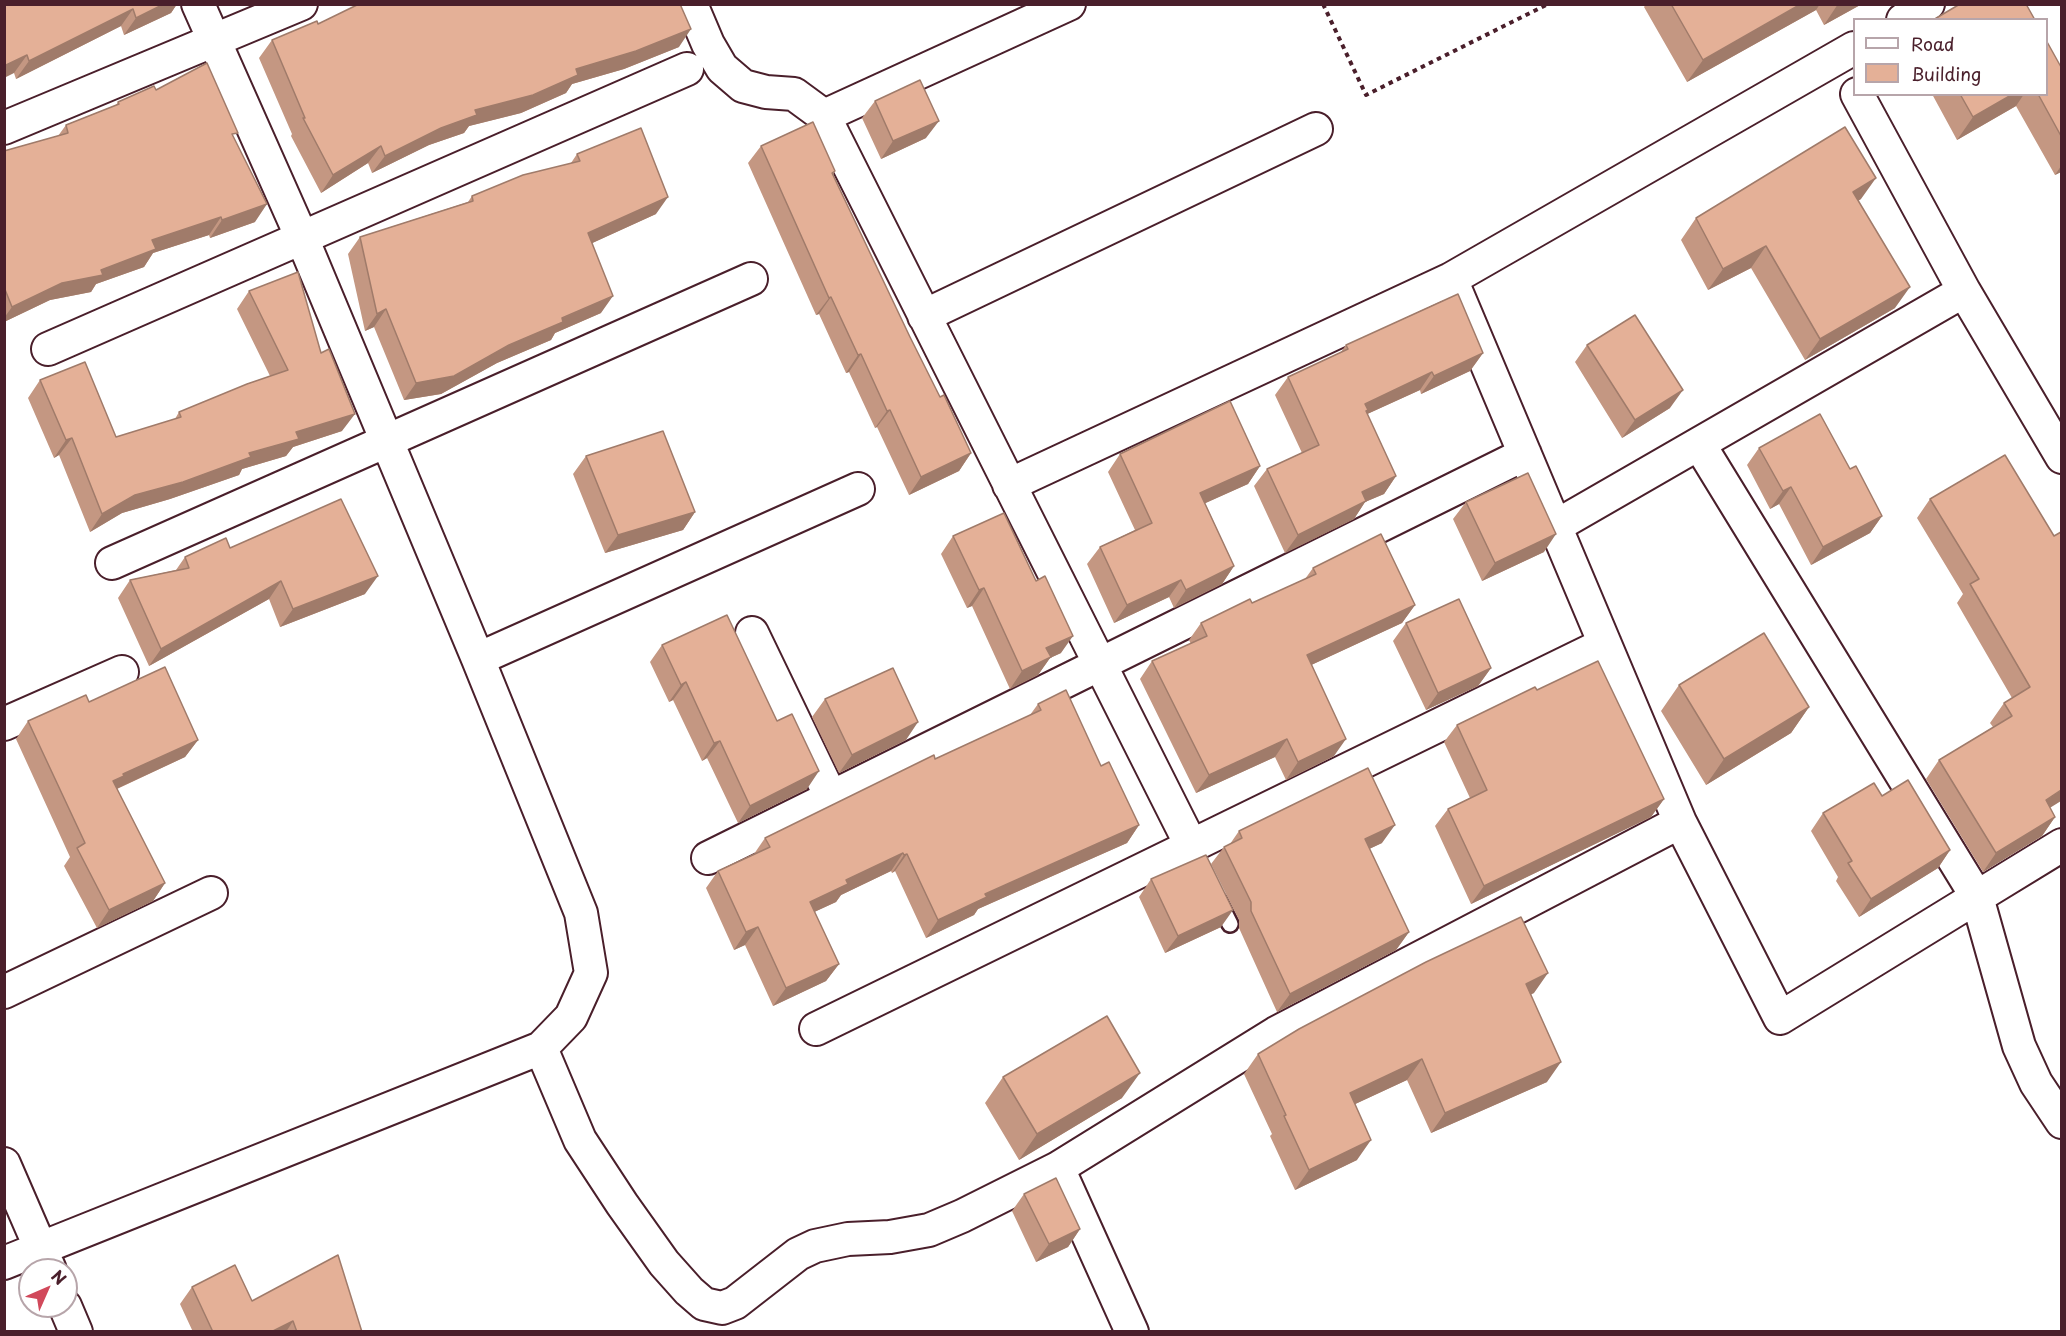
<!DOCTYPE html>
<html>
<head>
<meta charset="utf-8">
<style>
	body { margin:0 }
	#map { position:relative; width:2066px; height:1336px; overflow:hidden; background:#fff; font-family:"Playpen Sans",sans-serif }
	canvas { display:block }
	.frame { position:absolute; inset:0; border:6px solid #4a1f2b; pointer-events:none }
	.legend { position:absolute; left:1853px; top:18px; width:195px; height:78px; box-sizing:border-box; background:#fff; border:2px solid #b7a5aa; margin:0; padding:8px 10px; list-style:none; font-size:18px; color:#4a1f2b }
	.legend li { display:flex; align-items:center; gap:12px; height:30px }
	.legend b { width:30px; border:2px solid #b7a5aa }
	.north { position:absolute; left:18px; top:1258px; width:60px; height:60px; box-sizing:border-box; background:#fff; border:2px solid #b7a5aa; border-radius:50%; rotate:45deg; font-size:16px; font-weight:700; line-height:24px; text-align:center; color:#4a1f2b }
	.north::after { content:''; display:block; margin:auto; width:21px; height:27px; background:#d1495b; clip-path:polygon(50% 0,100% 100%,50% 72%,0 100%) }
</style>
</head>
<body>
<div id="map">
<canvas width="2066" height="1336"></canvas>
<div class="frame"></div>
<ul class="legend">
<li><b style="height:8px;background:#fff"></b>Road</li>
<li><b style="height:16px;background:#e4b097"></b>Building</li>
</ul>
<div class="north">N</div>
</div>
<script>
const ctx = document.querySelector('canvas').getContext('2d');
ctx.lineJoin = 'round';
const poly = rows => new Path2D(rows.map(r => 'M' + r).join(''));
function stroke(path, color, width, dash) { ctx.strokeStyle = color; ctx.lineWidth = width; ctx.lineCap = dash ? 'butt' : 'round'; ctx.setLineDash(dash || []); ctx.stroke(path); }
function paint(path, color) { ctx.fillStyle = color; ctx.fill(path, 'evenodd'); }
const lane = poly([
	[1218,900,1230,924]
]);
const street = poly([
	[691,4,708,44,722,68,743,86,766,92,794,94,824,116,1191,845],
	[1903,20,1928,4],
	[1857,94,1964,291],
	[824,116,1069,4],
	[4,128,301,4],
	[1451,279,1680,822,1780,1018,1977,897,2019,1046,2036,1083,2062,1122],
	[924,316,1316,129],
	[48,349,687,69],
	[1699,444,1977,897,2062,845],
	[1009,485,1451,279,1854,48],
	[1556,526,1964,291,2062,457],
	[112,563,751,279],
	[752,633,831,797],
	[478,659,858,489],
	[4,724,122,672],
	[708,858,1525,454],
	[4,992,211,893],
	[816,1029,1605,644],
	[541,1048,580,1140,622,1204,664,1263,689,1291,704,1304,722,1308,735,1303,798,1254,815,1246,848,1239,890,1237,929,1230,962,1216,1058,1168,1276,1033,1680,822],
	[4,1164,50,1270],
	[1058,1168,1132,1332],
	[4,1263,541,1048,571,1017,591,973,581,913,478,659,302,238,198,4],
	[65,1306,76,1332]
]);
stroke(lane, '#4a1f2b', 20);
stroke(street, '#4a1f2b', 36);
stroke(poly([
	[1323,4,1366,95,1548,4]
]), '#4a1f2b', 4, [4.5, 4.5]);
stroke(lane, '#fff', 15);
stroke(street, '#fff', 32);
paint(poly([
	[4,4,177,4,171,13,124,35,121,26,16,79,14,73],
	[1646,4,1862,4,1824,25,1816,10,1687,82,1644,7],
	[318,24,679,47,624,69,572,84,566,93,521,113,469,126,464,133,429,145,372,173,368,163,321,193,291,136,292,134,259,58,272,40],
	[2061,67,2061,172,2055,175,2016,106,1957,140,1932,94,2046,94],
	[156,90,234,138,255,222,210,238,209,235,153,253,144,267,96,284,91,292,50,300,4,322,4,151,58,136,66,125,116,105,118,102],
	[875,101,926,138,881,159,862,118],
	[761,146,835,171,833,175,910,337,940,397,971,453,959,471,909,495,877,427,875,428,849,372,846,373,819,314,816,315,748,163],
	[577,154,656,214,592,243,601,313,555,333,551,340,497,363,441,394,404,400,374,327,365,331,348,254,360,237,468,202,472,196,571,163],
	[1861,199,1858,201,1895,308,1805,360,1751,268,1708,290,1681,240,1696,218],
	[249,291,342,431,293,447,286,456,242,469,239,475,170,499,122,513,90,532,59,455,54,458,28,398,40,380,116,437,175,419,179,412,270,376,237,309],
	[1346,345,1483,353,1470,371,1421,394,1420,390,1367,414,1396,476,1384,494,1365,502,1354,519,1285,553,1254,486,1267,469,1302,453,1275,395,1288,377,1341,352],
	[1587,345,1670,408,1622,438,1575,362],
	[1759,448,1850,469,1882,516,1870,533,1811,565,1779,504,1770,509,1747,465],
	[1120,454,1260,466,1248,484,1205,503,1234,566,1222,584,1174,608,1169,597,1114,623,1087,564,1100,547,1135,530,1108,472],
	[2005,455,2050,808,2055,817,2042,836,1983,872,1926,779,1939,760,1993,727,1990,723,2004,703,2012,698,1957,603,1963,594,1917,518,1930,499],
	[586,456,695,512,683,530,605,553,573,474],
	[1466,502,1544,552,1482,581,1453,519],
	[953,536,1061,653,1050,658,1038,675,1010,689,972,606,967,608,941,554],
	[230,548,365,594,280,627,269,599,149,666,118,598,130,580,176,570,185,557],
	[1313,568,1415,605,1402,623,1311,665,1334,756,1286,780,1275,757,1196,793,1140,679,1152,661,1191,644,1189,640,1201,623,1252,603,1305,579],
	[1406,623,1491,668,1478,686,1426,710,1393,641],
	[662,645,807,789,738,823,707,758,702,761,673,700,669,702,650,662],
	[1679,685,1809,707,1791,733,1706,785,1661,711],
	[1537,690,1664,799,1651,817,1471,904,1435,826,1448,809,1470,798,1444,742,1457,725],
	[825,699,906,740,839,773,812,717],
	[89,702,198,740,185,757,117,789,165,883,153,901,97,928,64,866,70,857,16,739,28,721],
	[1038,704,1101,766,1139,825,1127,843,978,909,974,915,926,938,895,871,892,873,891,871,841,895,836,902,814,912,839,964,826,981,773,1006,745,945,734,950,706,888,718,871,754,854,765,838,1030,715],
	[1882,796,1950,850,1938,868,1859,917,1836,881,1838,877,1811,831,1823,813],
	[1239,831,1382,843,1369,849,1409,932,1396,950,1277,1012,1239,928,1239,920,1211,864,1224,847,1230,844],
	[1151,879,1221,927,1165,953,1139,897],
	[1534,993,1530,995,1547,1082,1431,1133,1407,1080,1355,1104,1357,1160,1295,1190,1270,1136,1272,1134,1244,1074,1258,1054],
	[1003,1077,1122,1098,1019,1160,985,1103],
	[1024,1194,1080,1229,1068,1247,1036,1262,1012,1211],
	[192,1287,252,1301,362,1332,193,1332,180,1304]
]), '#c49782');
paint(poly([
	[164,4,177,4,171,13,124,35,136,18],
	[1801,4,1820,4,1816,10,1687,82,1703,60],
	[1838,4,1862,4,1824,25],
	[133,9,121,26,16,79,29,61],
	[691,29,679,47,624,69,572,84,566,93,521,113,469,126,464,133,429,145,372,173,385,156,475,110,576,69],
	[27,55,14,73,4,78,4,66],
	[2013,94,2024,94,2016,106,1957,140,1973,117],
	[939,121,926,138,881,159,893,141],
	[381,146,368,163,321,193,333,175],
	[2061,166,2061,172,2055,175],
	[1876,178,1861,199,1838,213,1853,192],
	[668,197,656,214,575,251,588,233],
	[267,204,255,222,210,238,222,220],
	[221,217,209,235,153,253,144,267,96,284,91,292,50,300,4,322,4,318,12,307,152,240],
	[1766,246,1751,268,1708,290,1723,269],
	[1910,287,1895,308,1805,360,1820,339],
	[613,296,601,313,555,333,551,340,497,363,441,394,404,400,416,383],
	[831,297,819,314,816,315,829,298],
	[386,309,374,327,365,331,377,314],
	[1483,353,1470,371,1421,394,1434,376],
	[861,354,849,372,846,373,858,355],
	[1432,372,1420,390,1363,416,1365,404],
	[1683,390,1670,408,1622,438,1635,420],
	[890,410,877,427,875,428,887,411],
	[355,414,342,431,293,447,286,456,242,469,239,475,170,499,122,513,90,532,102,514,135,495,249,453,296,432],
	[72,438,59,455,54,458,66,440],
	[971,453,959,471,909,495,921,477],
	[1260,466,1248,484,1188,511,1200,493],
	[1396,476,1384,494,1365,502,1354,519,1285,553,1298,535,1362,492],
	[1791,487,1779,504,1770,509,1783,491],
	[695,512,683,530,605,553,618,535],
	[1882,516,1870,533,1811,565,1823,547],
	[1556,534,1544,552,1482,581,1495,563],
	[1234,566,1222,584,1174,608,1186,590],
	[378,576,365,594,280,627,293,609],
	[1181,580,1169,597,1114,623,1127,605],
	[281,581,269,599,149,666,161,649],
	[984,588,972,606,967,608,979,590],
	[1415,605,1402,623,1294,673,1307,655],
	[1073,636,1061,653,1050,658,1038,675,1010,689,1022,671,1046,648],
	[1491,668,1478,686,1426,710,1438,693],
	[686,682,673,700,669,702,681,685],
	[1809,707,1791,733,1706,785,1724,759],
	[918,722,906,740,839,773,852,755],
	[1287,739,1275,757,1196,793,1209,775],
	[1346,739,1334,756,1286,780,1298,762],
	[198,740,185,757,114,790,113,781,123,774],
	[720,741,707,758,702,761,714,743],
	[819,771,807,789,738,823,750,806],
	[2061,790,2061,801,2032,819,2046,800],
	[1664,799,1651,817,1471,904,1484,886],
	[2055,817,2042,836,1983,872,1996,853],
	[1139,825,1127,843,978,909,974,915,926,938,938,920,985,894],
	[1395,825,1382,843,1352,857,1365,839],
	[1950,850,1938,868,1859,917,1871,899],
	[903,853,891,871,841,895,836,902,797,920,810,902,846,880],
	[907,854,895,871,892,873,904,855],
	[165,883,153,901,97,928,109,910],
	[1233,910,1221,927,1165,953,1178,936],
	[758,927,745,945,734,950,746,932],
	[1409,932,1396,950,1277,1012,1290,994],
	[839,964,826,981,773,1006,786,988],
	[1548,973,1534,993,1511,1004,1526,984],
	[1422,1059,1407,1080,1336,1113,1350,1093],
	[1561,1062,1547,1082,1431,1133,1445,1113],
	[1140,1073,1122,1098,1019,1160,1037,1134],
	[1371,1140,1357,1160,1295,1190,1309,1170],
	[1080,1229,1068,1247,1036,1262,1049,1244],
	[293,1321,286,1332,271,1332]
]), '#a07b6a');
const building = poly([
	[4,4,164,4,136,18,133,9,29,61,27,55,4,66,4,4],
	[359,4,680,4,691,29,636,51,576,69,578,75,533,95,475,110,477,115,441,128,385,156,381,146,333,175,303,118,305,118,272,40,317,21,318,24,359,4],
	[1671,4,1801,4,1703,60,1671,4],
	[1960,4,2026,4,2035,20,1933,20,1960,4],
	[2046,40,2061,67,2061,136,2038,94,2046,94,2046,40],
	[207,63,238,133,232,134,267,204,222,220,221,217,152,240,156,249,101,270,103,275,62,283,12,307,4,287,4,151,68,133,66,125,119,104,118,102,154,86,156,90,207,63],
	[920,80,939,121,893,141,875,101,920,80],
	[1960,94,2013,94,1973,117,1960,94],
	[813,122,835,171,832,173,910,337,940,397,944,395,971,453,921,477,890,410,887,411,861,354,858,355,831,297,829,298,761,146,813,122],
	[1845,127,1876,178,1853,192,1910,287,1820,339,1766,246,1723,269,1696,218,1845,127],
	[641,128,668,197,588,233,613,296,562,318,563,322,509,345,454,376,416,383,386,309,377,314,360,237,473,201,472,196,523,175,580,161,577,154,641,128],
	[298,272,321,353,329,349,355,414,296,432,299,439,249,453,251,457,183,482,135,495,102,514,72,438,66,440,40,380,85,362,116,437,181,417,179,412,247,384,288,370,249,291,298,272],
	[1458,294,1483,353,1434,376,1432,372,1365,404,1368,410,1366,411,1396,476,1362,492,1366,501,1298,535,1267,469,1319,445,1288,377,1348,349,1346,345,1458,294],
	[1635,315,1683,390,1635,420,1587,345,1635,315],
	[1230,401,1260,466,1200,493,1234,566,1186,590,1181,580,1127,605,1100,547,1152,523,1120,454,1230,401],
	[1820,414,1850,469,1856,466,1882,516,1823,547,1791,487,1783,491,1759,448,1820,414],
	[663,431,695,512,618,535,586,456,663,431],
	[2005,455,2054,536,2061,532,2061,790,2046,800,2055,817,1996,853,1939,760,2012,716,2004,703,2030,687,1970,584,1979,579,1930,499,2005,455],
	[1528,473,1556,534,1495,563,1466,502,1528,473],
	[341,499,378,576,293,609,281,581,161,649,130,580,189,568,185,557,226,538,230,548,341,499],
	[1004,513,1036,581,1045,576,1073,636,1046,648,1051,657,1022,671,984,588,979,590,953,536,1004,513],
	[1381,534,1415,605,1307,655,1346,739,1298,762,1287,739,1209,775,1152,661,1207,636,1201,623,1250,599,1252,603,1316,574,1313,568,1381,534],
	[1459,599,1491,668,1438,693,1406,623,1459,599],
	[727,615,777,721,792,714,819,771,750,806,720,741,714,743,686,682,681,685,662,645,727,615],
	[1764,633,1809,707,1724,759,1679,685,1764,633],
	[1598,661,1664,799,1484,886,1448,809,1487,790,1457,725,1535,687,1537,690,1598,661],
	[165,667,198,740,123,774,124,776,113,781,165,883,109,910,77,848,85,843,28,721,86,695,89,702,165,667],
	[893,668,918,722,852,755,825,699,893,668],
	[1066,690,1101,766,1109,762,1139,825,985,894,987,897,938,920,907,854,904,855,903,853,846,880,848,884,810,902,839,964,786,988,758,927,746,932,718,871,770,847,765,838,934,755,935,759,1041,710,1038,704,1066,690],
	[1368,768,1395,825,1365,839,1409,932,1290,994,1251,911,1251,902,1224,847,1242,838,1239,831,1368,768],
	[1908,780,1950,850,1871,899,1848,863,1852,861,1823,813,1874,783,1882,796,1908,780],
	[1206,855,1233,910,1178,936,1151,879,1206,855],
	[1521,917,1548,973,1526,984,1561,1062,1445,1113,1422,1059,1350,1093,1371,1140,1309,1170,1284,1116,1286,1115,1258,1054,1299,1029,1426,962,1521,917],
	[1107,1016,1140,1073,1037,1134,1003,1077,1107,1016],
	[1056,1178,1080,1229,1049,1244,1024,1194,1056,1178],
	[338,1255,362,1332,297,1332,293,1321,271,1332,213,1332,192,1287,235,1265,252,1301,338,1255]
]);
paint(building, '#e4b097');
stroke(building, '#a07b6a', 1.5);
</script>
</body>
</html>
